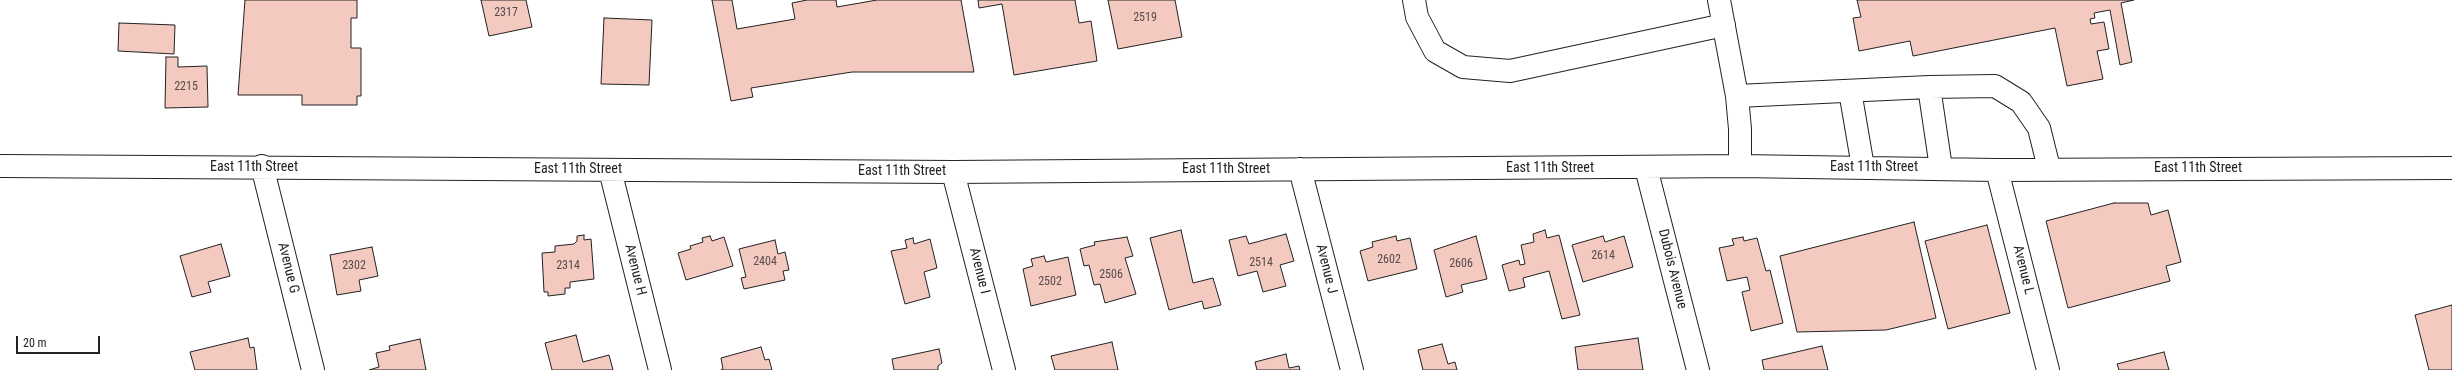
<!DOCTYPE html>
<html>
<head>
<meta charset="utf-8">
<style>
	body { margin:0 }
	#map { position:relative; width:2452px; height:370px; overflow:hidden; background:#fff; font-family:"Roboto Condensed",sans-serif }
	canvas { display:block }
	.scale { position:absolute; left:16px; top:336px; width:84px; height:18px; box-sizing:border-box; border:2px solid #222; border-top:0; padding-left:5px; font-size:12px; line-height:14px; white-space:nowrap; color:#222; -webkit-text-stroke:3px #fff; paint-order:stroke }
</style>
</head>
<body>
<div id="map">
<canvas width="2452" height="370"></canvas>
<div class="scale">20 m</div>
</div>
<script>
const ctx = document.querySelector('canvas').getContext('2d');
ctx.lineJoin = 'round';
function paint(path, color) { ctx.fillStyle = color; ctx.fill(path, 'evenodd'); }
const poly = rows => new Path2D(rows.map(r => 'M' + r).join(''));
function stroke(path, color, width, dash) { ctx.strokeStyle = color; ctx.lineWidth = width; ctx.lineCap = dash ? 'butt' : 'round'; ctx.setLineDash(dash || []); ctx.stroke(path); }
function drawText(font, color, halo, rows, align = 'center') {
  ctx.font = font + ' "Roboto Condensed",sans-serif'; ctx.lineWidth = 3; ctx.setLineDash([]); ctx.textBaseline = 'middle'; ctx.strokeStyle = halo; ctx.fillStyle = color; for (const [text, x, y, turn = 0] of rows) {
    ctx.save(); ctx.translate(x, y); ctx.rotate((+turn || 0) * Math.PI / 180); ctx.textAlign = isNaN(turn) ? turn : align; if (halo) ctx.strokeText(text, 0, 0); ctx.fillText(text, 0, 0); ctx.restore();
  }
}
const building = poly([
	[245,0,357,0,357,18,351,18,351,48,361,48,361,96,357,96,357,105,302,105,302,95,238,95,245,0],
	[481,0,526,0,532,27,489,36,481,0],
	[712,0,732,0,737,29,795,19,792,3,807,0,836,0,837,7,877,0,961,0,974,72,852,72,751,88,753,97,731,101,712,0],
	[978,0,1075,0,1079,23,1091,21,1097,61,1014,75,1002,4,979,8,978,0],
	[1108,0,1175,0,1182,37,1118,49,1108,0],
	[1857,0,2134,0,2121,3,2132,62,2120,65,2110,10,2094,13,2095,18,2090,19,2091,24,2104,22,2109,49,2097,51,2103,79,2067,86,2055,28,1913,56,1910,41,1859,51,1853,18,1861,17,1857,0],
	[604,18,652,20,649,85,601,84,604,18],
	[119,23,175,25,174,54,118,51,119,23],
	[166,57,178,57,178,67,207,66,208,107,165,108,166,57],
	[2114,203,2148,203,2151,215,2168,210,2181,262,2166,266,2170,281,2068,308,2046,221,2114,203],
	[1914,222,1936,318,1886,330,1797,332,1780,256,1914,222],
	[1987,225,2010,313,1948,329,1925,241,1987,225],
	[1181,230,1193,283,1213,278,1221,305,1204,309,1202,301,1169,310,1150,238,1181,230],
	[1545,230,1547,238,1559,235,1580,315,1562,319,1549,271,1523,278,1525,287,1509,291,1502,265,1519,260,1520,265,1525,264,1521,245,1534,242,1533,234,1545,230],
	[1286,234,1294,261,1280,265,1286,286,1263,292,1257,271,1238,276,1229,240,1246,236,1249,244,1286,234],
	[584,235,584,240,591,239,594,279,570,282,570,288,565,288,565,294,548,296,548,292,544,292,542,253,555,252,555,246,574,244,577,241,577,236,584,235],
	[710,236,712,241,724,237,733,266,686,280,678,253,691,249,690,246,703,242,702,238,710,236],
	[1396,236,1397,241,1410,238,1417,269,1368,281,1360,251,1373,247,1372,242,1396,236],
	[1476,236,1487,279,1461,285,1463,292,1446,297,1434,250,1476,236],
	[1603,236,1605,242,1624,236,1633,267,1583,282,1572,245,1603,236],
	[1127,237,1133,256,1125,258,1136,294,1105,303,1100,284,1094,285,1089,265,1084,266,1080,249,1095,245,1094,242,1127,237],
	[1743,237,1744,241,1757,238,1766,271,1770,270,1783,323,1751,331,1742,292,1750,290,1747,277,1727,281,1719,248,1734,245,1732,239,1743,237],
	[913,238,914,244,930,239,937,268,924,272,930,297,905,304,891,251,907,248,905,240,913,238],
	[775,240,778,254,785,252,789,270,783,271,785,280,744,289,741,278,746,277,739,249,775,240],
	[221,244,230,276,208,282,211,292,192,297,180,256,221,244],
	[372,247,378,276,359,280,361,291,337,295,330,255,372,247],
	[1044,256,1046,262,1068,257,1076,295,1031,306,1023,269,1033,266,1031,259,1044,256],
	[2452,305,2452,370,2429,370,2415,315,2452,305],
	[576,335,583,362,609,355,613,370,552,370,545,343,576,335],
	[248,338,250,348,254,347,257,370,195,370,190,352,248,338],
	[1638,338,1643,370,1578,370,1575,347,1638,338],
	[420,339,426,370,369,370,379,367,376,353,390,350,389,346,420,339],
	[1112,342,1118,370,1055,370,1051,356,1112,342],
	[1442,344,1448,364,1455,362,1457,370,1423,370,1418,350,1442,344],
	[1822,346,1828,370,1764,370,1762,360,1822,346],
	[761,347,765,360,769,359,772,370,721,370,723,369,721,358,761,347],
	[939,349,942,363,938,366,938,370,894,370,892,359,939,349],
	[2164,352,2169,370,2119,370,2117,364,2164,352],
	[1286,354,1289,368,1299,366,1300,370,1257,370,1255,362,1286,354]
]);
paint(building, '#f3c9c0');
stroke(building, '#222', 1);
const minor = poly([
	[1414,0,1417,17,1435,51,1463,67,1510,71,1724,25],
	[1719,0,1737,96],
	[1929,87,1941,168],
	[1850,91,1863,167],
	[0,166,953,172,1740,166,1997,170,2452,168],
	[262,166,313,370],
	[1740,166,1740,129,1737,96,1929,87,1995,86,2021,102,2039,128,2049,168],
	[1646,168,1698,370],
	[1300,169,1352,370],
	[610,170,660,370],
	[1997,170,2048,370],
	[953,172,1004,370]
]);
stroke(minor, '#222', 24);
stroke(minor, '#fff', 22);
drawText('12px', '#564c4a', null, [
	["2317",506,13],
	["2519",1145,18],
	["2215",186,87],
	["2614",1603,256],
	["2602",1389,260],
	["2404",765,262],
	["2514",1261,263],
	["2606",1461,264],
	["2302",354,266],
	["2314",568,266],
	["2506",1111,275],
	["2502",1050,282]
]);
drawText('14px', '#222', '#fff', [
	["East 11th Street",254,167],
	["East 11th Street",1874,167],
	["East 11th Street",1550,168],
	["East 11th Street",2198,168],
	["East 11th Street",578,169],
	["East 11th Street",1226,169],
	["East 11th Street",902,171],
	["Avenue G",288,268,76],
	["Avenue J",1326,269,76],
	["Dubois Avenue",1672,269,76],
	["Avenue H",635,270,76],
	["Avenue L",2023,270,76],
	["Avenue I",979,271,76]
]);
</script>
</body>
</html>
